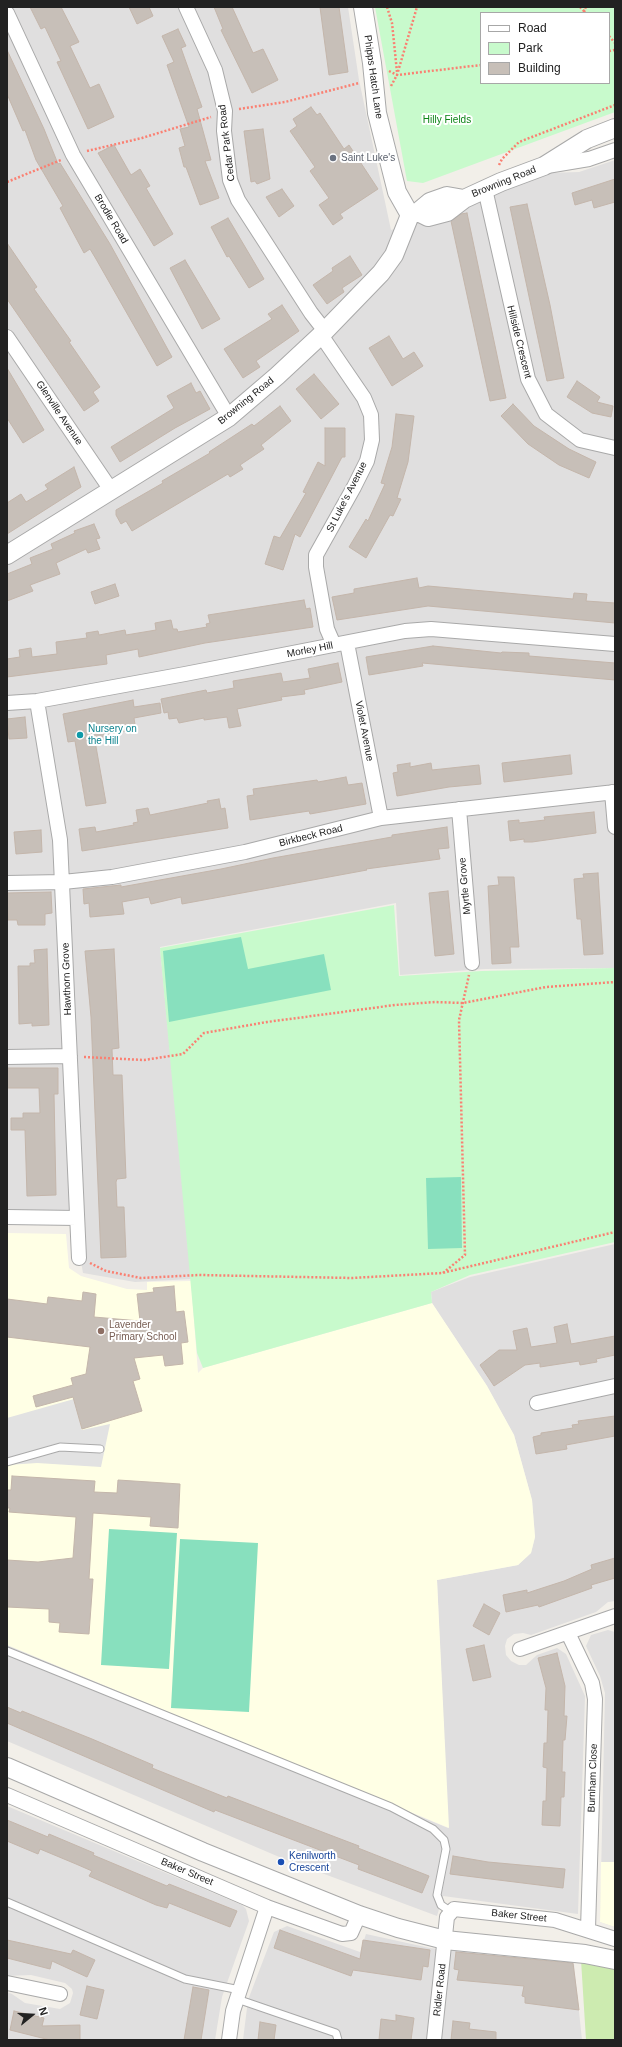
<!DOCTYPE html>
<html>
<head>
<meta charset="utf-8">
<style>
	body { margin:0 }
	#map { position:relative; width:622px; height:2047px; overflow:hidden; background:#f2efe9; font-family:Arial,sans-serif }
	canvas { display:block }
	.frame { position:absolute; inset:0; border:8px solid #222; pointer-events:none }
	.legend { position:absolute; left:480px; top:12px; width:130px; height:72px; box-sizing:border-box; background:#fff; border:1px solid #a7a7a7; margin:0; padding:5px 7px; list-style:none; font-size:12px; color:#222 }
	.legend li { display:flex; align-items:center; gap:8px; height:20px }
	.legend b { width:20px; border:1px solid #a7a7a7 }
	.north { position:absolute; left:12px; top:1995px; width:40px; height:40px; -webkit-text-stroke:3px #fff; paint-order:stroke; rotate:72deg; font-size:11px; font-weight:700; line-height:16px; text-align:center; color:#222 }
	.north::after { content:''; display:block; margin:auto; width:14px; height:18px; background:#222; clip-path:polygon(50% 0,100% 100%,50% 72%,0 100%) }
</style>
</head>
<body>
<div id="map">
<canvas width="622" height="2047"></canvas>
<div class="frame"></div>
<ul class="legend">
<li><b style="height:5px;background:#fff"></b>Road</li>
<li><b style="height:11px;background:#c8facc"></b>Park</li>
<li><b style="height:11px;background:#c7bfb8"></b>Building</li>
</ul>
<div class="north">N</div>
</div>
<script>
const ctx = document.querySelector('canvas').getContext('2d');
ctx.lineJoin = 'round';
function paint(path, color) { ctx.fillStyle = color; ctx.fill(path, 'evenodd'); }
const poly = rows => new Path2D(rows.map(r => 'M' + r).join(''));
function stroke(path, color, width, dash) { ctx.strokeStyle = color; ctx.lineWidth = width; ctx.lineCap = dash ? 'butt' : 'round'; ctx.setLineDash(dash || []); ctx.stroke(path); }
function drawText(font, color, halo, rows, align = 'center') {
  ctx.font = font + ' Arial,sans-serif'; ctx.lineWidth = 4; ctx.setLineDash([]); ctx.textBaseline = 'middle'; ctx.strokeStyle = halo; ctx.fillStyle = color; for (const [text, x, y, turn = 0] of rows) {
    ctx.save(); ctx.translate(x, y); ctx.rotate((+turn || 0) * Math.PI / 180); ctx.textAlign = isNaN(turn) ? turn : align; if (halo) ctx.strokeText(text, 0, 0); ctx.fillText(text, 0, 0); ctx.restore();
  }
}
paint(poly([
	[7,7,348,7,359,80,391,230,420,222,546,173,579,172,615,160,615,968,485,969,400,975,396,903,160,947,192,1279,135,1282,83,1273,74,1223,7,1222],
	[615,1244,615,1601,608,1602,596,1612,531,1635,523,1633,514,1634,507,1639,505,1646,506,1655,511,1661,519,1665,526,1665,537,1655,557,1648,566,1654,585,1696,578,1914,443,1896,437,1916,284,1859,7,1741,7,1645,448,1828,437,1580,518,1565,531,1553,535,1537,532,1500,514,1435,487,1386,432,1303,431,1292,470,1277],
	[608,1630,615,1632,615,1927,600,1922,605,1693,600,1676,586,1646,591,1635],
	[7,1806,242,1905,246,1909,249,1921,222,1997,215,2040,7,2040,7,1992,12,1994,25,2003,60,2009,70,2003,73,1993,72,1989,65,1983,31,1975,7,1976],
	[287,1926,360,1952,366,1934,430,1948,574,1964,582,2040,243,2040,248,2000,274,1932]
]), '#e0dfdf');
paint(poly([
	[7,1233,66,1234,69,1268,81,1276,127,1289,147,1290,147,1282,191,1281,198,1373,203,1368,432,1303,487,1386,514,1435,532,1500,535,1537,531,1553,518,1565,437,1580,449,1828,7,1645],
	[601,1862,615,1862,615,1927,600,1922]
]), '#ffffe5');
paint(poly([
	[581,1960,615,1964,615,2040,586,2040]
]), '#cdebb0');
paint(poly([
	[375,7,615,7,615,112,423,183,407,181],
	[481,13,609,13,609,83,481,83],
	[394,905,399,976,482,971,615,968,615,1242,470,1275,431,1292,432,1303,203,1368,197,1353,160,948]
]), '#c8facc');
paint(poly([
	[241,937,248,969,324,954,331,990,169,1022,163,951],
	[461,1177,462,1248,428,1249,426,1178],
	[109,1529,177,1533,169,1669,101,1665],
	[180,1539,258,1543,249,1712,171,1708]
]), '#88e0be');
paint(poly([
	[74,1399,82,1430,110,1424,101,1467,37,1463,7,1465,7,1418]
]), '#e2e2e2');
const building = poly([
	[30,7,61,7,79,42,70,46,90,88,99,84,114,117,88,129,57,62,61,61,45,27,41,29,30,7],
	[129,7,149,7,153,16,137,24,129,7],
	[214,7,232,7,253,53,263,49,278,80,252,93,221,30,223,29,214,7],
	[320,7,339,7,348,72,329,75,320,7],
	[178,29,186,46,181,48,202,107,197,109,211,160,205,161,219,198,200,205,186,167,184,167,179,148,185,146,180,129,189,127,167,65,174,62,162,36,178,29],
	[7,50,44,129,58,164,60,163,110,244,172,357,157,366,96,259,90,249,84,253,60,208,63,206,36,160,25,130,23,131,7,94,7,50],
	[311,107,317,115,320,113,344,149,349,145,378,189,340,214,343,218,333,225,319,205,329,198,310,171,315,167,290,131,297,126,293,119,311,107],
	[263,129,270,179,257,184,255,181,251,182,244,131,263,129],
	[114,145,131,175,140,169,150,186,146,188,173,234,154,246,98,153,114,145],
	[615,179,615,202,594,208,592,200,575,205,572,193,615,179],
	[282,189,294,206,279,217,266,197,282,189],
	[527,204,550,305,564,378,547,381,510,207,527,204],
	[467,213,506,398,490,401,451,221,461,214,467,213],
	[228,218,264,279,249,288,229,256,227,257,211,227,228,218],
	[7,243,37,287,34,289,71,341,69,342,100,387,93,392,99,401,84,411,7,299,7,243],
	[350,256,362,275,342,288,344,292,327,304,313,285,333,271,332,268,350,256],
	[185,260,220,319,202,329,170,268,185,260],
	[282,305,299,331,256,361,260,367,243,378,224,349,272,319,268,314,282,305],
	[389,336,403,359,414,352,423,366,392,386,369,348,389,336],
	[7,368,44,430,23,443,7,418,7,368],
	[314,374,339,404,321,419,296,389,314,374],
	[577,381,600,397,597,402,613,406,611,417,592,413,567,397,577,381],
	[191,383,196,393,200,391,210,409,175,428,120,462,111,447,174,408,167,396,191,383],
	[513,404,534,426,569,449,596,462,589,478,559,465,528,444,501,416,513,404],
	[280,406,291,421,261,445,264,449,240,465,243,469,230,477,228,474,132,531,126,521,121,524,116,515,116,510,163,483,162,481,210,453,209,452,252,424,254,426,280,406],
	[396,414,414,416,408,462,397,498,401,499,393,516,390,515,366,558,349,547,366,519,368,521,385,484,381,483,392,447,396,414],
	[325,428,345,428,345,457,342,457,300,537,295,534,283,570,265,564,274,536,280,538,306,493,303,492,318,462,325,466,325,428],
	[74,467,81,487,7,534,7,503,21,494,26,502,48,489,45,485,74,467],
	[94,524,100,538,96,539,100,549,88,553,86,549,56,563,60,574,30,585,33,591,7,601,7,574,32,564,30,558,53,549,51,544,75,533,74,531,94,524],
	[417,578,419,588,428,586,573,599,574,593,587,594,586,601,615,603,615,623,428,606,337,620,332,597,354,593,354,589,417,578],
	[115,584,119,596,95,604,91,592,115,584],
	[304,600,306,609,310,608,313,627,205,643,139,657,138,649,106,655,107,664,7,677,7,659,20,657,19,650,31,648,32,657,57,654,56,642,87,638,86,633,98,631,99,635,125,630,126,635,156,630,155,623,171,620,173,629,177,629,178,632,207,627,206,624,210,623,208,615,304,600],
	[433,646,501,653,502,652,529,653,529,656,615,663,615,680,422,663,423,666,369,675,366,657,433,646],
	[338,663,342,682,304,690,305,694,281,697,282,700,237,709,241,726,229,728,227,717,204,720,204,718,179,723,177,718,169,719,168,712,164,713,161,699,206,690,207,693,234,688,233,681,281,673,283,682,310,678,308,669,338,663],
	[133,700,134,707,160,703,161,713,134,718,135,725,126,727,126,731,113,734,114,737,95,741,106,803,86,806,75,741,68,742,63,714,133,700],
	[25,717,27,738,9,739,7,719,25,717],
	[570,755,572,774,504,782,502,763,570,755],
	[410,763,410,767,431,763,432,770,479,765,481,784,449,787,397,796,393,773,398,772,397,765,410,763],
	[346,777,348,785,362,783,366,804,310,814,309,811,250,820,247,796,254,795,253,789,317,780,318,782,346,777],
	[219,799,221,809,225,808,228,828,82,851,79,829,95,827,96,832,134,825,133,823,138,822,136,810,148,808,150,815,208,803,207,801,219,799],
	[594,812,596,833,532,842,524,842,524,839,510,841,508,821,519,820,519,823,545,820,544,817,594,812],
	[447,827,449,848,438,849,440,859,366,869,367,870,182,904,181,897,151,904,149,897,122,902,124,914,90,917,89,903,84,904,83,889,121,885,121,887,221,869,273,858,392,837,392,835,447,827],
	[41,830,42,852,16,854,14,832,41,830],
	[598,873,603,954,584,955,581,919,577,919,574,879,584,878,583,874,598,873],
	[498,877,514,877,519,947,510,947,511,963,492,964,488,886,499,885,498,877],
	[448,891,454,954,435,956,429,893,448,891],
	[51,892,52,913,45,914,45,925,18,925,17,920,8,920,7,893,51,892],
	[47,949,49,1025,32,1026,32,1023,19,1024,18,966,30,966,30,963,35,963,34,950,47,949],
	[114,949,119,1048,112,1049,113,1075,122,1075,126,1178,117,1179,116,1182,117,1207,124,1207,126,1257,101,1258,91,1017,85,951,114,949],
	[7,1068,58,1068,58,1094,54,1094,56,1195,27,1196,25,1130,11,1130,11,1118,23,1118,23,1113,40,1113,39,1088,7,1088,7,1068],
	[174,1286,176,1312,184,1311,188,1342,181,1343,183,1364,165,1366,163,1355,134,1358,140,1379,133,1381,142,1411,82,1429,73,1397,36,1407,33,1396,73,1385,71,1378,86,1374,90,1347,7,1337,7,1299,47,1304,48,1297,82,1301,83,1292,96,1294,94,1317,140,1321,137,1294,154,1292,153,1288,174,1286],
	[567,1324,571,1344,615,1336,615,1355,596,1359,597,1362,580,1365,579,1361,540,1367,540,1363,525,1365,494,1386,480,1365,499,1350,517,1350,513,1331,527,1328,531,1347,557,1343,554,1327,567,1324],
	[615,1416,615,1436,566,1445,567,1449,536,1454,533,1437,541,1435,541,1433,573,1428,572,1425,579,1424,578,1421,615,1416],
	[12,1476,95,1481,94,1492,117,1493,118,1480,180,1484,178,1528,150,1526,151,1517,93,1513,89,1579,93,1579,89,1634,59,1632,60,1623,49,1622,49,1609,7,1607,7,1560,38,1562,73,1558,76,1517,9,1512,10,1508,7,1508,7,1490,11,1490,12,1476],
	[615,1558,615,1578,591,1585,592,1588,539,1607,538,1605,506,1612,503,1595,527,1590,527,1593,564,1581,592,1569,591,1565,615,1558],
	[484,1604,500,1613,489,1635,473,1626,484,1604],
	[484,1645,491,1677,473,1681,466,1649,484,1645],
	[557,1653,565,1686,564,1716,567,1716,565,1740,563,1740,562,1772,565,1772,564,1797,561,1797,560,1826,542,1825,543,1801,546,1801,547,1768,543,1767,544,1743,547,1743,548,1710,545,1710,546,1688,538,1658,557,1653],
	[7,1707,21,1713,22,1711,92,1739,153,1765,152,1768,227,1798,228,1796,296,1822,359,1846,358,1848,429,1876,422,1893,358,1869,359,1865,215,1810,214,1812,7,1723,7,1707],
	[7,1820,48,1837,49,1834,94,1853,93,1855,167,1886,169,1884,237,1911,230,1927,169,1903,167,1908,156,1905,89,1876,92,1871,76,1864,40,1849,38,1854,7,1841,7,1820],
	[453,1856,488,1862,565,1869,563,1888,450,1874,453,1856],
	[280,1930,360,1959,363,1940,430,1950,428,1967,423,1966,421,1980,353,1970,351,1976,274,1948,280,1930],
	[7,1940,71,1954,73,1950,95,1960,87,1977,52,1961,50,1969,7,1958,7,1940],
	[456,1952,573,1963,579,2010,525,2003,525,1997,522,1996,524,1986,457,1980,459,1970,454,1969,456,1952],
	[87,1986,104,1990,97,2019,80,2015,87,1986],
	[193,1987,209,1990,201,2040,184,2040,193,1987],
	[14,2011,44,2018,42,2026,80,2025,80,2040,50,2040,10,2030,14,2011],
	[396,2015,414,2018,411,2040,379,2040,381,2019,396,2021,396,2015],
	[453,2021,470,2023,469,2029,496,2032,496,2040,451,2040,453,2021],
	[260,2022,276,2025,274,2040,258,2040,260,2022]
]);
paint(building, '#c7bfb8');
stroke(building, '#c4b6ab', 1);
const service = poly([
	[7,1462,60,1447,100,1449],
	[7,1651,391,1807,433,1829,444,1840,446,1849,437,1895,441,1905,450,1911],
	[7,1902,185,1979,240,1990],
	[237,1999,336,2033,338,2040]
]);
const minor = poly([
	[186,7,215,70,225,111,224,131,230,180,238,200,311,313,325,331],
	[7,13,73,155,229,417],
	[547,166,589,159,615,150],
	[485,189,528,379,546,414,580,440,615,448],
	[321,335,364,398,371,415,372,440,367,461,354,487,316,555,316,567,327,629,334,645],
	[7,337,111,490],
	[347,643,381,818],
	[37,701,60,840,79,1258],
	[7,703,37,701,185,674,405,631,431,629,615,644],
	[612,792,615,827],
	[459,809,472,963],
	[7,883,63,882,112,877,245,852,381,818,615,792],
	[7,1057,70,1056],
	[7,1217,77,1218],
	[537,1403,615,1386],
	[568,1633,592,1683,595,1699,588,1929],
	[520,1649,615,1616],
	[7,1795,267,1907,342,1934,351,1933,359,1915],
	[7,1983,60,1994],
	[229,2040,233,2011,267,1907],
	[434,2040,447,1917,454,1909,555,1920,615,1939]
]);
const tertiary = poly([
	[363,7,372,63,377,113,397,192,410,215],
	[418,212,428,217,447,212,464,199,501,182,544,166,587,139,615,128],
	[7,555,229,417,277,376,321,335,381,273,394,255,410,215,418,212,430,202,447,196,464,199],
	[7,1767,203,1852,359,1915,398,1928,445,1940,585,1954,615,1960]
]);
stroke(service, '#a9a9a9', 9);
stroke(minor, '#a9a9a9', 16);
stroke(tertiary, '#a9a9a9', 20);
stroke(poly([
	[387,7,392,23,397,72],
	[580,7,584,11],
	[586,7,584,11,586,13],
	[609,36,615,43],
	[609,51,615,50],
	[389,71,397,75,481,65],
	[391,86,397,75,417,7],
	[239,109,285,102,359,83],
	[87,151,142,138,211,117],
	[499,165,502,159,519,142,615,105],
	[7,182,61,160],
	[84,1057,144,1060,183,1054,204,1033,267,1022,395,1005,435,1002,463,1003,546,987,615,982],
	[90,1263,106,1271,141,1278,199,1275,352,1278,442,1273,615,1232],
	[443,1273,465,1255,459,1020,469,975]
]), '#fa8072', 2.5, [2, 2]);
stroke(service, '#fff', 7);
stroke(minor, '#fff', 14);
stroke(tertiary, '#fff', 18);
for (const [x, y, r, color] of [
	[333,158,4,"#6b7280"],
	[80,735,4,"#0f9aa8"],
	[101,1331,4,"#8d6e63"],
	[281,1862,4,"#1a4fb4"]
]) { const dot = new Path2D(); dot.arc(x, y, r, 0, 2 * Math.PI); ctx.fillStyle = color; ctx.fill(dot); stroke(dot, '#fff', 1.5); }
drawText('10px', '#222', '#fff', [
	["Phipps Hatch Lane",373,77,82],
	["Cedar Park Road",227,143,-97],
	["Browning Road",504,182,-22],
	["Brodie Road",111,219,59],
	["Hillside Crescent",519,342,76],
	["Browning Road",246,401,-39],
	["Glenville Avenue",59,413,56],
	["St Luke's Avenue",347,497,-63],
	["Morley Hill",310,650,-11],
	["Violet Avenue",364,731,79],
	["Birkbeck Road",311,836,-14],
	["Myrtle Grove",465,886,-95],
	["Hawthorn Grove",67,979,-92],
	["Burnham Close",593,1778,-88],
	["Baker Street",187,1872,23],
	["Baker Street",519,1916,6],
	["Ridler Road",440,1990,-84]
]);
drawText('10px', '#0c8416', '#fff', [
	["Hilly Fields",447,120]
]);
drawText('10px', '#5b616d', '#fff', [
	["Saint Luke's",341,158]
], 'left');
drawText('10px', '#0d838f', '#fff', [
	["Nursery on",88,729],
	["the Hill",88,741]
], 'left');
drawText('10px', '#785e54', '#fff', [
	["Lavender",109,1325],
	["Primary School",109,1337]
], 'left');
drawText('10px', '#164399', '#fff', [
	["Kenilworth",289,1856],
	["Crescent",289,1868]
], 'left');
</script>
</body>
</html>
